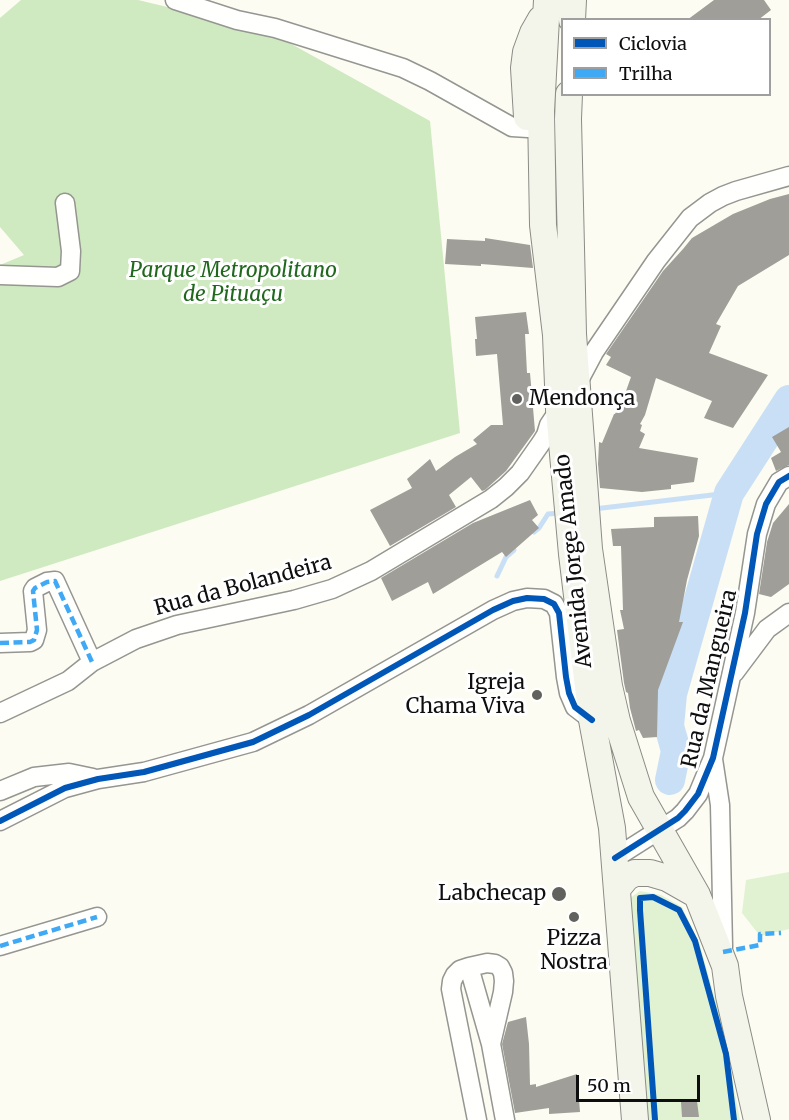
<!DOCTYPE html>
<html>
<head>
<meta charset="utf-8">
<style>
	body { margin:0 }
	#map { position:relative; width:789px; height:1120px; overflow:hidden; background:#fcfcf2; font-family:Merriweather,serif }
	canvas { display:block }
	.legend { position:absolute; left:561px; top:18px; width:210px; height:78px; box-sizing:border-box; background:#fff; border:2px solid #9f9f9f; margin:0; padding:8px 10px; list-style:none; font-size:18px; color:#0e0e0e }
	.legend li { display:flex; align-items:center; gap:12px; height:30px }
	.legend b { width:30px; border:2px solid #9f9f9f }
	.scale { position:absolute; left:576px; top:1075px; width:124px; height:27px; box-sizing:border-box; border:3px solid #0e0e0e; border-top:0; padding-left:8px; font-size:18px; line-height:21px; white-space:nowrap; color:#0e0e0e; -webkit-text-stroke:4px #fff; paint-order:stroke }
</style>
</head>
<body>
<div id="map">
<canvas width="789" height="1120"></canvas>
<ul class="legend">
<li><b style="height:8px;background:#0057b8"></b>Ciclovia</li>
<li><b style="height:8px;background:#3fa9f5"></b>Trilha</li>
</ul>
<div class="scale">50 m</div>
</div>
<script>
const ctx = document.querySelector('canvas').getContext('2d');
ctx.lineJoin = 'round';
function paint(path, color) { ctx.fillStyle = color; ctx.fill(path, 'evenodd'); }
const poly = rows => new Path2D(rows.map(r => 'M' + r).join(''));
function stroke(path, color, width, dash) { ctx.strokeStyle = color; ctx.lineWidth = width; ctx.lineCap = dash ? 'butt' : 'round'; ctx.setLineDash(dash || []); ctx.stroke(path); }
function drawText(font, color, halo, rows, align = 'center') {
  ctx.font = font + ' Merriweather,serif'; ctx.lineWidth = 6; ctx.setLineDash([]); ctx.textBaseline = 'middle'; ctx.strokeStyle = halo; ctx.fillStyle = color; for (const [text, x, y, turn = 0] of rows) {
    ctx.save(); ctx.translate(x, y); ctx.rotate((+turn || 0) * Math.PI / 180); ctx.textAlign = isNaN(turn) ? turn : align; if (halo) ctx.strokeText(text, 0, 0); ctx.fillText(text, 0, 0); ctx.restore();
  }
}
paint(poly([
	[789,872,789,929,760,936,742,913,746,880],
	[640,891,661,895,682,907,699,942,721,1020,740,1120,642,1120,630,898]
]), '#e0f2d2');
paint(poly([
	[21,0,138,0,268,31,430,121,460,433,0,581,0,265,24,255,0,227,0,18]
]), '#cfeac0');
stroke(poly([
	[594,509,729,493],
	[534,532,539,528,548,514,561,513],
	[497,576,506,557,514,550]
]), '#c9dff6', 5);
stroke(poly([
	[670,780,676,751,669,726,672,694,729,493,789,400]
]), '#c9dff6', 30);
paint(poly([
	[714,0,764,0,771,10,758,20,687,20],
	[789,194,789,255,738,286,716,324,721,326,709,353,768,375,733,428,704,418,712,401,656,378,645,415,640,424,642,425,640,431,645,434,639,448,698,458,694,482,671,485,671,489,642,492,600,488,598,464,599,442,602,443,614,414,615,414,620,404,621,405,631,377,606,365,611,357,606,354,663,271,683,249,692,238,733,214,770,199],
	[485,238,530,245,533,268,481,264,481,266,445,264,447,239,485,241],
	[526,312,529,334,525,334,527,373,530,373,535,431,506,471,485,490,482,491,471,477,449,495,456,507,390,546,370,510,412,488,407,479,430,459,436,471,455,457,477,444,473,440,491,425,503,425,497,354,476,356,475,339,477,339,475,317],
	[789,427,789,465,776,471,771,458,781,452,772,437],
	[530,500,538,515,532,520,539,528,506,557,502,552,433,594,428,582,392,601,381,578,473,523],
	[789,504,789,584,771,597,759,594,767,542,773,523],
	[698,516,699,536,687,580,679,622,683,622,658,690,657,737,643,738,639,730,636,731,630,708,628,693,626,692,624,683,617,630,624,629,620,610,623,610,621,546,613,546,611,529,654,527,654,517],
	[526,1017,529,1044,530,1085,536,1084,536,1087,577,1074,580,1112,549,1114,549,1108,515,1113,502,1044,508,1022],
	[697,1101,699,1117,682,1117,681,1102]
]), '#9f9e98');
const street = poly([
	[175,0,237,20,275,28,403,68,430,81,512,127,528,128],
	[0,275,58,277,70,271,71,251,65,203],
	[577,384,594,352,656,261,690,218,710,203,723,196,736,191,789,176],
	[0,643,30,642,34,640,37,630,33,591,35,588,47,582,55,581,92,662],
	[734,673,767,629,789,613],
	[0,713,68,681,92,662,136,639,177,625,294,600,332,589,371,571,491,499,506,487,520,473,541,443,546,435,549,425,559,410],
	[713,759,720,805,723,947],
	[0,791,34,777,69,773,93,778],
	[0,821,65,788,98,779,144,772,253,742,309,715,493,610,513,601,527,598,544,599,554,604,559,613,566,677,569,693,575,707,592,720],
	[615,858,678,818,685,811,698,794,713,758,745,613,757,534,766,504,779,482,789,476],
	[0,946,97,917],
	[469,967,460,970,455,975,452,981,451,989,477,1120],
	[491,1044,503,992,504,981,503,973,500,967,495,964,487,963,469,967,491,1044,505,1120]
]);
const secondary = poly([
	[547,0,541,111,543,225,556,335,559,410,572,554,592,720,612,828,635,1120],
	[572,20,573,0],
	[569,94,568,119,573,334,589,549,609,686,617,721,641,797,697,895,725,966,729,996,757,1120],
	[527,117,524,68,526,52,533,33,541,19],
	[618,888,627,877,635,873,650,873,667,878,697,895]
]);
stroke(street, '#959591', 21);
stroke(secondary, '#8c8c87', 28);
stroke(street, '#fffffd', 18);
stroke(secondary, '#f4f5ea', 26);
stroke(poly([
	[0,643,30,642,34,640,37,630,33,591,35,588,47,582,55,581,92,662],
	[0,946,97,917],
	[723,952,760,945,760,934,781,933]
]), '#3fa9f5', 4.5, [9, 4.5]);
stroke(poly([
	[0,821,65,788,98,779,144,772,253,742,309,715,493,610,513,601,527,598,544,599,554,604,559,613,566,677,569,693,575,707,592,720],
	[615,858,678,818,685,811,698,794,713,758,745,613,757,534,766,504,779,482,789,476],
	[655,1120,640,910,640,898,653,897,679,910,695,941,726,1054,734,1120]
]), '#0057b8', 6);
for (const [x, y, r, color] of [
	[517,399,6,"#61615e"],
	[537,695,6,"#61615e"],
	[559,894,8,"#61615e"],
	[574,917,6,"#61615e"]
]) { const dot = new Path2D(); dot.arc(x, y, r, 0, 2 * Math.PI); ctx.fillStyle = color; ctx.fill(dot); stroke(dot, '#fff', 2); }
drawText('italic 21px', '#20681d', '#fff', [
	["Parque Metropolitano",233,271],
	["de Pituaçu",233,295]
]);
drawText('21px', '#0e0e0e', '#fff', [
	["Mendonça",529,399,"left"],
	["Igreja",525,683],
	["Chama Viva",525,707],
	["Labchecap",546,894],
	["Pizza",574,939,"center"],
	["Nostra",574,963,"center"]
], 'right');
drawText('21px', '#0e0e0e', '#fff', [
	["Avenida Jorge Amado",574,561,-96],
	["Rua da Bolandeira",243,586,-15],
	["Rua da Mangueira",710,679,-77]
]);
</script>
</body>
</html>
